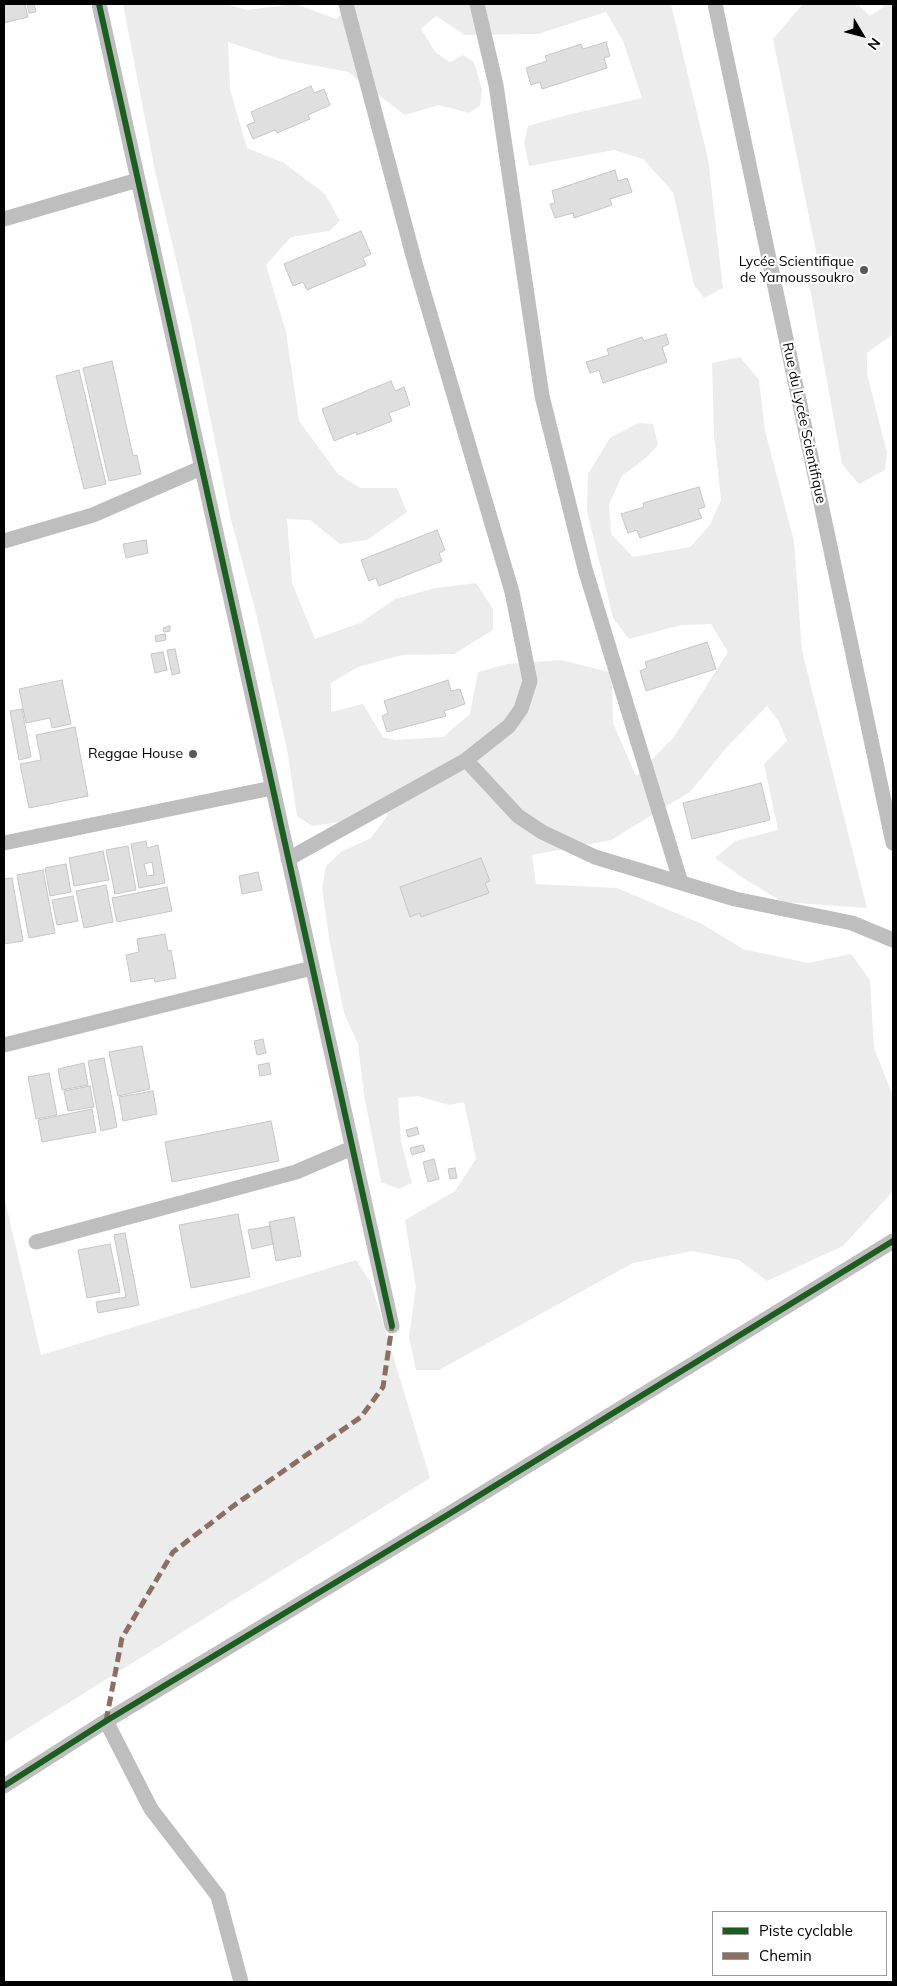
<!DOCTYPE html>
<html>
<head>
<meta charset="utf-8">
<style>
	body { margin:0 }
	#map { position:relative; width:897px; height:1986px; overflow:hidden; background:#fff; font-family:Mulish,sans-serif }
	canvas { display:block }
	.frame { position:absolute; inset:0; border:5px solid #000; pointer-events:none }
	.legend { position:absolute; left:712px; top:1911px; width:175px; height:65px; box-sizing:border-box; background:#fff; border:1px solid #999; margin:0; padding:6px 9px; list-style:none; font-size:15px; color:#000 }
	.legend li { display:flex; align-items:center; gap:10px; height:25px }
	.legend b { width:25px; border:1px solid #999 }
	.north { position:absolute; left:837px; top:10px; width:50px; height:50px; -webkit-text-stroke:4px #fff; paint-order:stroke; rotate:127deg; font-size:14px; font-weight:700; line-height:20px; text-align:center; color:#000 }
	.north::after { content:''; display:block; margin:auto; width:18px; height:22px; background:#000; clip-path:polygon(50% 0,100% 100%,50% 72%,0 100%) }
</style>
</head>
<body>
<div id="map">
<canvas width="897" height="1986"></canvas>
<div class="frame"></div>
<ul class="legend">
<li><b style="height:6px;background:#1b5e20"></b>Piste cyclable</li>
<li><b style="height:6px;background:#8d6e63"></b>Chemin</li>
</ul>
<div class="north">N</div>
</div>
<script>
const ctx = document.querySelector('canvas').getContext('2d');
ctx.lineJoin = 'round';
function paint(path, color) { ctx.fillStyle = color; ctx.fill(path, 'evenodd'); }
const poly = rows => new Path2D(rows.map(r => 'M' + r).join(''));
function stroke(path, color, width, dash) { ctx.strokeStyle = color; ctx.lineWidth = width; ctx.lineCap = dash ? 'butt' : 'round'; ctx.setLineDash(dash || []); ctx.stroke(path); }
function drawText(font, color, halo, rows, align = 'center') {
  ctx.font = font + ' Mulish,sans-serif'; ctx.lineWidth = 4.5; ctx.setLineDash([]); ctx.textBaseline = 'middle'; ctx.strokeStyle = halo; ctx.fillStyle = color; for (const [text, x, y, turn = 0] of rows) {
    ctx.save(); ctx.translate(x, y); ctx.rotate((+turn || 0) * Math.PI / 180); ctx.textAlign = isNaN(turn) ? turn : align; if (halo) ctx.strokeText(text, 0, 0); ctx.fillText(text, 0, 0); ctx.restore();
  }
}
paint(poly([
	[123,4,226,4,247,10,296,4,336,19,352,4,671,4,708,159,723,288,704,298,694,285,673,192,643,159,614,150,529,166,524,143,528,126,567,115,642,98,623,41,606,12,538,34,465,35,436,16,421,29,436,53,450,62,463,55,474,62,482,89,480,106,469,113,439,105,405,115,348,72,280,59,228,42,230,89,247,148,284,163,325,194,340,221,329,231,291,237,266,265,286,332,299,421,338,474,360,488,397,488,407,512,367,540,340,544,310,520,287,519,292,583,315,639,360,623,395,599,436,588,476,583,493,609,493,630,454,654,402,655,358,667,331,683,331,712,363,704,383,737,395,740,443,737,470,714,478,672,507,664,561,660,609,672,612,683,613,723,636,776,674,737,728,652,711,624,681,625,629,639,613,618,587,511,588,474,610,438,638,423,653,424,658,445,647,457,622,476,609,504,611,534,633,557,690,547,710,525,721,500,714,435,712,363,740,357,759,380,765,431,794,541,802,651,867,908,783,902,743,878,715,858,735,841,778,830,764,764,787,741,778,720,767,706,727,747,690,792,611,840,532,855,536,884,617,888,702,924,743,949,808,963,851,954,870,980,874,1048,893,1096,893,1187,892,1192,843,1246,767,1281,739,1260,692,1251,633,1263,439,1370,416,1370,409,1337,416,1287,405,1220,455,1191,476,1159,464,1102,449,1105,418,1096,398,1098,401,1142,412,1183,399,1189,381,1182,364,1095,358,1044,344,1013,330,944,322,888,326,866,341,852,371,838,388,815,375,802,339,822,312,826,297,816,287,749,255,609,231,520,190,319,155,171],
	[803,4,857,4,870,16,883,7,884,4,893,4,893,334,867,353,867,374,887,453,885,470,859,484,842,464,809,283,820,271,773,39],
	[4,1196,41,1355,356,1260,371,1283,430,1478,4,1743]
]), '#ececec');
const building = poly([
	[4,4,25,4,28,17,4,23,4,4],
	[27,4,34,4,36,12,29,13,27,4],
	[606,42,610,56,604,58,607,68,542,89,540,82,531,85,526,68,547,61,545,56,581,44,583,49,606,42],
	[311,86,314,93,324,89,330,105,308,115,310,119,277,133,275,130,253,139,247,125,255,122,251,112,311,86],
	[615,170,618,181,627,178,632,192,610,199,612,205,574,218,573,213,555,218,550,204,555,203,552,191,615,170],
	[361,231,371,254,363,258,366,265,307,290,303,282,293,286,284,264,361,231],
	[666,334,669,344,662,347,667,362,603,383,599,370,590,373,586,362,609,355,607,349,642,337,644,341,666,334],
	[112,361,133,456,137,455,141,474,109,481,83,368,112,361],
	[79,370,106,484,84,489,56,376,79,370],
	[391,381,395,391,404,387,410,405,389,413,392,421,357,435,356,432,334,441,322,409,391,381],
	[699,487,705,507,698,509,702,518,640,538,637,530,628,533,621,514,644,507,643,503,699,487],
	[437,530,445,550,439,553,442,561,379,586,376,578,369,581,361,560,437,530],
	[146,540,148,553,126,558,123,544,146,540],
	[170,626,170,631,164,632,163,628,170,626],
	[165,634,166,640,156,642,155,636,165,634],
	[707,642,716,669,646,691,640,671,647,668,645,662,707,642],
	[175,649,180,673,172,675,167,650,175,649],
	[163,652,167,670,155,673,151,654,163,652],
	[62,680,71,724,52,728,50,718,26,723,19,689,62,680],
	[448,680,451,691,460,689,465,704,444,711,446,716,387,732,382,716,388,713,384,701,448,680],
	[22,709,31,757,19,760,10,711,22,709],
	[75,727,88,796,29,808,20,764,41,760,36,735,75,727],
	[761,783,770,820,692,839,683,803,761,783],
	[146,841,147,848,158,845,165,883,139,888,131,844,146,841],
	[152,862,154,875,147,876,144,864,152,862],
	[128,846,136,890,115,894,106,850,128,846],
	[103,851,109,880,74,886,69,858,103,851],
	[481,858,490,881,485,883,489,893,421,917,420,913,410,917,400,887,481,858],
	[66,864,71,892,50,896,45,868,66,864],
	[43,870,55,933,29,938,17,875,43,870],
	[258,872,262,890,242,894,239,876,258,872],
	[12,878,23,941,4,944,4,879,12,878],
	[106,885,113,922,84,928,76,891,106,885],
	[167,887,172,911,117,922,112,898,167,887],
	[73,896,78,921,57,925,52,900,73,896],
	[165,934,168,951,171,950,176,978,155,982,154,978,131,982,126,955,139,952,137,939,165,934],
	[263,1039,266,1053,257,1055,254,1041,263,1039],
	[142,1046,150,1089,118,1096,109,1052,142,1046],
	[104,1058,117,1127,101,1131,88,1061,104,1058],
	[84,1063,88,1085,62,1090,58,1069,84,1063],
	[269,1063,271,1074,260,1076,258,1065,269,1063],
	[49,1073,57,1115,36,1119,28,1077,49,1073],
	[90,1086,94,1107,68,1111,64,1091,90,1086],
	[153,1091,157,1114,123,1121,119,1097,153,1091],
	[92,1109,96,1132,42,1142,38,1120,92,1109],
	[271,1121,279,1161,172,1182,165,1142,271,1121],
	[417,1127,419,1134,408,1137,406,1130,417,1127],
	[423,1145,425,1151,412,1155,410,1148,423,1145],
	[434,1159,439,1179,428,1182,423,1162,434,1159],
	[455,1168,457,1178,450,1179,448,1169,455,1168],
	[238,1214,250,1277,191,1288,179,1225,238,1214],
	[294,1217,301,1256,276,1261,269,1222,294,1217],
	[270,1226,273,1244,252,1249,248,1230,270,1226],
	[125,1233,139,1305,98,1313,96,1302,126,1297,114,1235,125,1233],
	[110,1244,120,1292,87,1298,78,1250,110,1244]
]);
paint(building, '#dfdfdf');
stroke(building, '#c7c7c7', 1);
stroke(poly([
	[99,4,392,1326],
	[477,4,496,85,542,396,585,569,681,883],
	[715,4,893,843],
	[4,219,138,180],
	[4,541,93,515,201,468],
	[466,760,518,816,542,832,595,857,735,899,852,923,893,940],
	[4,843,272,788],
	[288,859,466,760,509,726,521,709,530,681,512,592,415,263,346,4],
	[4,1045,312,968],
	[36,1242,296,1172,352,1148],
	[106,1721,151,1809,218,1896,241,1982],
	[4,1786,106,1721,449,1514,893,1241]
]), '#bebebe', 15);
stroke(poly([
	[106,1721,122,1638,173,1552,236,1504,361,1417,383,1387,392,1326]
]), '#8d6e63', 5, [10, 5]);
stroke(poly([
	[99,4,392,1326],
	[4,1786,106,1721,449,1514,893,1241]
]), '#1b5e20', 6);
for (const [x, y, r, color] of [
	[864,270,5,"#595959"],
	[193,754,5,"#595959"]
]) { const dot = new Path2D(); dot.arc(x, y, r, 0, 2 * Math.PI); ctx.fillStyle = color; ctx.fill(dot); stroke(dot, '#fff', 2); }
drawText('14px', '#000', '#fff', [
	["Lycée Scientifique",854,262],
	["de Yamoussoukro",854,278],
	["Reggae House",183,754]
], 'right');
drawText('14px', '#000', '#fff', [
	["Rue du Lycée Scientifique",804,423,78]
]);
</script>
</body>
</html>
